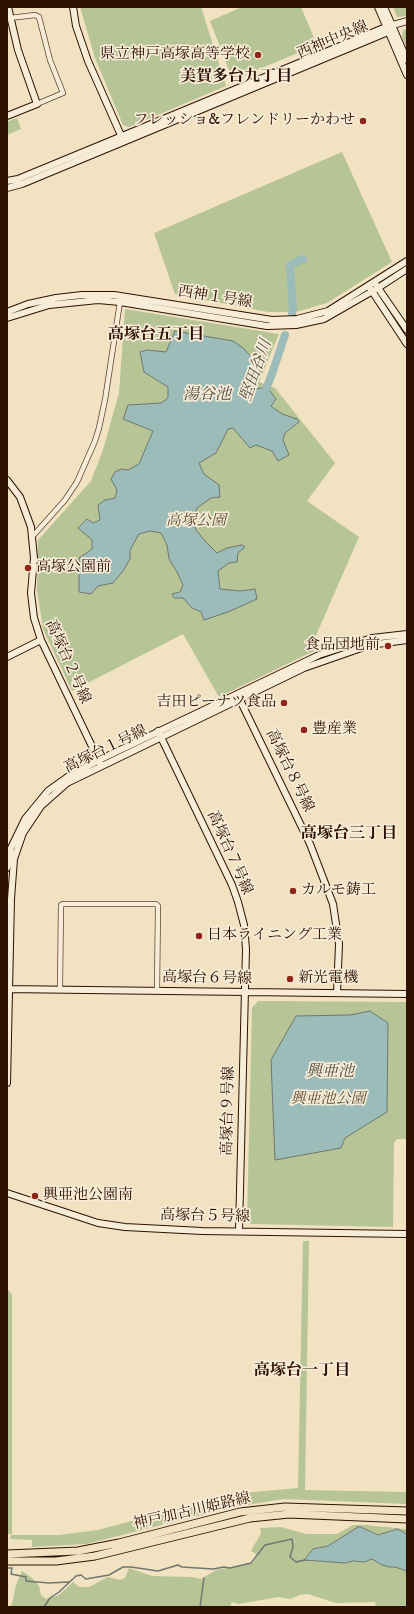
<!DOCTYPE html>
<html>
<head>
<meta charset="utf-8">
<style>
	body { margin:0 }
	#map { position:relative; width:414px; height:1614px; overflow:hidden; background:#f1e2c2; font-family:"IM FELL DW Pica",serif }
	canvas { display:block }
	.frame { position:absolute; inset:0; border:8px solid #2e1003; pointer-events:none }
</style>
</head>
<body>
<div id="map">
<canvas width="414" height="1614"></canvas>
<div class="frame"></div>
</div>
<script>
const ctx = document.querySelector('canvas').getContext('2d');
ctx.lineJoin = 'round';
function paint(path, color) { ctx.fillStyle = color; ctx.fill(path, 'evenodd'); }
const poly = rows => new Path2D(rows.map(r => 'M' + r).join(''));
function stroke(path, color, width, dash) { ctx.strokeStyle = color; ctx.lineWidth = width; ctx.lineCap = dash ? 'butt' : 'round'; ctx.setLineDash(dash || []); ctx.stroke(path); }
function drawText(font, color, halo, rows, align = 'center') {
  ctx.font = font + ' "IM FELL DW Pica","Noto Serif JP",serif'; ctx.lineWidth = 3.5; ctx.setLineDash([]); ctx.textBaseline = 'middle'; ctx.strokeStyle = halo; ctx.fillStyle = color; for (const [text, x, y, turn = 0] of rows) {
    ctx.save(); ctx.translate(x, y); ctx.rotate((+turn || 0) * Math.PI / 180); ctx.textAlign = isNaN(turn) ? turn : align; if (halo) ctx.strokeText(text, 0, 0); ctx.fillText(text, 0, 0); ctx.restore();
  }
}
paint(poly([
	[80,7,201,7,226,86,129,127,123,125,95,58],
	[242,7,301,7,317,45,233,80,210,21],
	[393,7,407,7,407,16,397,17],
	[407,29,407,49,402,36,403,30],
	[17,118,21,129,7,135,7,122],
	[342,152,392,262,327,303,296,312,268,312,175,294,154,233],
	[125,309,279,334,259,382,275,388,335,463,307,501,359,537,314,640,318,649,219,697,183,634,72,691,43,629,37,590,38,540,91,481,103,450,119,393],
	[258,1001,407,1002,407,1139,397,1139,394,1143,393,1227,251,1224,247,1220,252,1008],
	[303,1241,309,1241,305,1490,407,1492,407,1504,284,1499,233,1507,86,1544,32,1547,32,1540,10,1539,11,1535,59,1535,98,1530,232,1494,298,1488],
	[7,1289,12,1294,12,1534,7,1534],
	[353,1525,365,1525,406,1529,407,1535,404,1532,393,1529,385,1534,378,1535,361,1527,328,1546,313,1549,304,1560,345,1563,353,1561,364,1562,372,1559,382,1565,389,1567,395,1567,407,1571,407,1607,376,1607,375,1602,336,1603,308,1594,300,1595,290,1599,278,1597,239,1604,232,1602,230,1607,10,1607,12,1604,16,1585,22,1571,32,1578,39,1586,41,1595,46,1599,59,1595,73,1582,79,1587,89,1587,108,1577,120,1580,125,1578,129,1568,152,1576,192,1577,201,1579,216,1570,253,1563,258,1555,251,1551,261,1533,260,1528,281,1527,306,1534,337,1534]
]), '#b7c495');
const water = poly([
	[175,331,233,341,243,348,256,362,243,379,250,390,261,388,270,391,276,399,271,406,282,414,297,419,299,422,285,433,283,440,289,455,278,461,272,451,256,445,250,448,233,428,228,429,216,453,199,463,204,474,219,485,220,497,211,498,197,508,193,522,196,530,205,541,217,553,227,548,242,545,245,547,238,553,237,562,229,563,218,571,220,589,240,591,255,589,257,599,228,612,204,620,201,612,192,608,183,598,174,598,172,594,180,592,183,585,177,572,169,559,167,545,161,533,150,531,139,534,130,550,130,559,123,571,113,583,98,586,91,594,79,592,79,558,92,549,92,540,78,528,87,519,93,523,100,520,98,505,105,500,115,498,117,490,111,479,115,472,121,469,128,470,139,464,153,431,123,419,128,405,161,403,168,398,168,387,144,372,140,352,147,350,166,352,175,331],
	[370,1011,388,1023,387,1112,345,1138,341,1148,275,1160,271,1060,296,1016,350,1015,370,1011],
	[358,1527,361,1527,378,1535,397,1529,404,1532,407,1535,407,1571,395,1567,389,1567,382,1565,372,1559,364,1562,353,1561,345,1563,304,1560,313,1549,328,1546,358,1527]
]);
paint(water, '#9cbcba');
stroke(water, '#707771', 1);
stroke(poly([
	[7,1568,12,1568,11,1574,26,1577,26,1581,49,1583,69,1582],
	[44,1607,50,1598,59,1592,76,1576,81,1575,86,1579,109,1575,123,1567,131,1567,158,1571,178,1565,182,1567,213,1569,224,1567,230,1568,251,1563,265,1545,292,1539,293,1547,290,1557,296,1562,305,1560],
	[200,1607,204,1578]
]), '#707771', 1.5);
stroke(poly([
	[292,314,293,308,290,265,303,259],
	[262,400,273,371,285,335]
]), '#9cbcba', 8);
const street = poly([
	[10,18,35,15,39,17,50,60,63,93,37,104],
	[32,537,65,500,77,482,95,441,99,428,105,400,120,302],
	[60,989,61,905,63,904,156,904,158,906,157,991]
]);
const secondary = poly([
	[73,7,76,26,88,61,123,140],
	[378,7,407,75],
	[384,7,407,60],
	[7,116,37,104,18,50,8,7],
	[7,181,18,179,386,27,407,21],
	[7,188,22,184,388,32,392,26],
	[376,285,407,330],
	[370,288,407,344],
	[7,312,28,304,56,298,82,295,114,295,272,320,297,319,328,311,407,261],
	[7,318,49,305,98,300,120,302,267,326,296,325,324,319,378,288,407,269],
	[7,480,20,497,31,527,34,558,31,593,34,618,41,640,100,763],
	[7,657,41,640],
	[239,698,310,844,333,904,339,944,337,993],
	[158,731,232,885,238,902,244,925,246,949,239,1230],
	[7,868,11,848,25,819,48,791,69,776,99,760,319,655,372,638,407,634],
	[7,989,407,994],
	[7,1083,11,899,14,859,23,833,41,806,67,783,304,668,370,645,407,640],
	[7,1193,98,1223,125,1227,202,1231,407,1234]
]);
const primary = poly([
	[7,1554,78,1551,119,1543,240,1512,285,1507,407,1511],
	[7,1561,56,1561,95,1556,250,1518,289,1514,407,1519]
]);
stroke(street, '#5f4433', 6);
stroke(secondary, '#2e1003', 8);
stroke(primary, '#2e1003', 9);
stroke(street, '#f6ecd7', 4.5);
stroke(secondary, '#f6ecd7', 6);
stroke(primary, '#f1e2c2', 7);
for (const [x, y, r, color] of [
	[258,55,4,"#8f2418"],
	[363,121,4,"#8f2418"],
	[28,568,4,"#8f2418"],
	[388,646,4,"#8f2418"],
	[284,703,4,"#8f2418"],
	[304,730,4,"#8f2418"],
	[293,891,4,"#8f2418"],
	[199,936,4,"#8f2418"],
	[290,979,4,"#8f2418"],
	[35,1196,4,"#8f2418"]
]) { const dot = new Path2D(); dot.arc(x, y, r, 0, 2 * Math.PI); ctx.fillStyle = color; ctx.fill(dot); stroke(dot, '#f6ecd7', 1.5); }
drawText('15px', '#2e1003', '#f6ecd7', [
	["西神中央線",333,41,-23],
	["西神１号線",215,298,9],
	["高塚台２号線",67,662,66],
	["高塚台１号線",106,750,-26],
	["高塚台８号線",289,771,64],
	["高塚台７号線",229,853,66],
	["高塚台６号線",207,979,1],
	["高塚台９号線",229,1111,-89],
	["高塚台５号線",205,1217,1],
	["神戸加古川姫路線",192,1512,-13]
]);
drawText('15px', '#2e1003', '#f6ecd7', [
	["県立神戸高塚高等学校",250,55,"right"],
	["フレッショ&フレンドリーかわせ",355,121,"right"],
	["高塚公園前",36,568],
	["食品団地前",380,646,"right"],
	["吉田ピーナツ食品",276,703,"right"],
	["豊産業",312,730],
	["カルモ鋳工",301,891],
	["日本ライニング工業",207,936],
	["新光電機",298,979],
	["興亜池公園南",43,1196]
], 'left');
drawText('italic 15px', '#5e4f36', '#f6ecd7', [
	["高塚公園",196,522],
	["興亜池公園",328,1100]
]);
drawText('bold 16px', '#2e1003', '#f6ecd7', [
	["美賀多台九丁目",236,78],
	["高塚台五丁目",156,336],
	["高塚台三丁目",349,835],
	["高塚台一丁目",302,1372]
]);
drawText('italic 16px', '#544c43', '#f6ecd7', [
	["堅田谷川",257,371,-70],
	["湯谷池",207,396],
	["興亜池",330,1073]
]);
</script>
</body>
</html>
